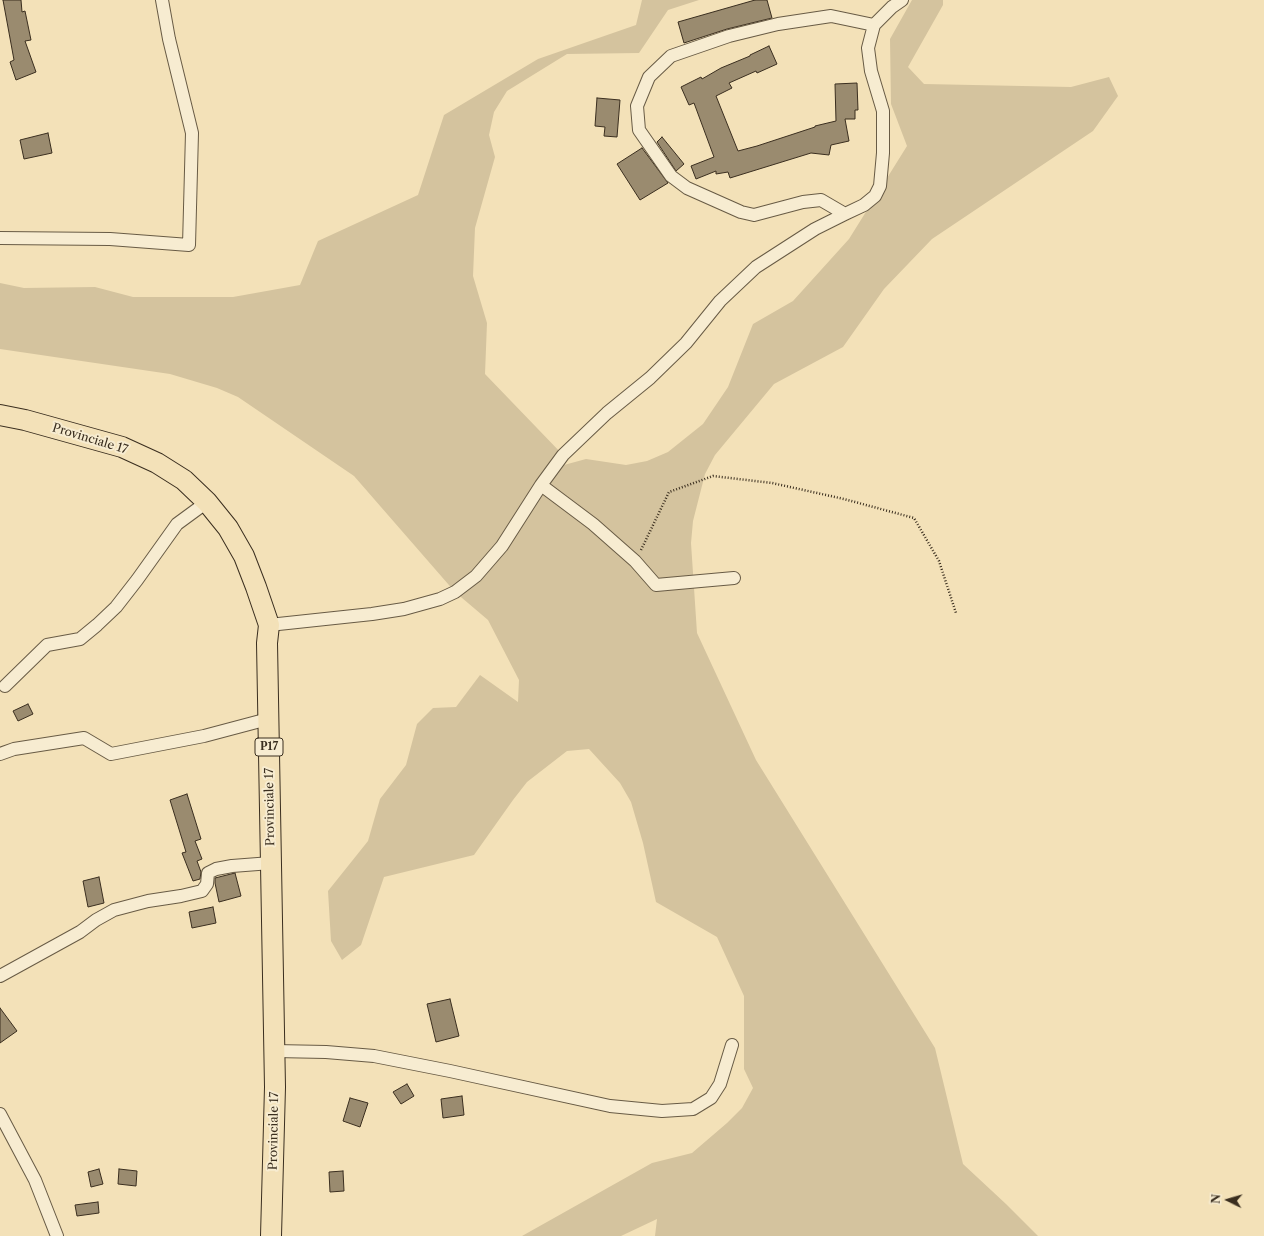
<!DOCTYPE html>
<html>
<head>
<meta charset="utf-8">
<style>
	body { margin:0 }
	#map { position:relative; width:1264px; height:1236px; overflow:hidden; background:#f3e1b8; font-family:"Libre Caslon Text",serif }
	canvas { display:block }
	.north { position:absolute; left:1208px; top:1180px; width:40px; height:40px; -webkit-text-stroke:3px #f7ecd1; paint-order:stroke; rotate:275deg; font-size:11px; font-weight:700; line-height:16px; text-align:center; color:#3a2e1f }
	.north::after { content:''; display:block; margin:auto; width:14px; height:18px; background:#3a2e1f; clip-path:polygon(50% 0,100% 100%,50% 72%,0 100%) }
</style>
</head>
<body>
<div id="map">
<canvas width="1264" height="1236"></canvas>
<div class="north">N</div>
</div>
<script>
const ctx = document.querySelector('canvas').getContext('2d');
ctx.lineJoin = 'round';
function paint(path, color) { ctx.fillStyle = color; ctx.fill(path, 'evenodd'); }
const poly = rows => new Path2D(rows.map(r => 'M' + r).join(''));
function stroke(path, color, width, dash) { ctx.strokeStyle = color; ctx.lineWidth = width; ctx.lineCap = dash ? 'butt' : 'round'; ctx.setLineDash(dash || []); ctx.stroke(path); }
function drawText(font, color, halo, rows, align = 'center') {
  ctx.font = font + ' "Libre Caslon Text",serif'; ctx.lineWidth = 4; ctx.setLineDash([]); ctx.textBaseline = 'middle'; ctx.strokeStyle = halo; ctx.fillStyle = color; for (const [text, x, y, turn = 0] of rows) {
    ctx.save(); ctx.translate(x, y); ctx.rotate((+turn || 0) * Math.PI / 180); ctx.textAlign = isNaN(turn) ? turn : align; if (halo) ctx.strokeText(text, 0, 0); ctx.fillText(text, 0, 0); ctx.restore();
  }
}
paint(poly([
	[642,0,699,0,668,10,639,53,567,54,507,91,494,112,489,135,495,157,475,228,473,276,487,323,485,374,563,455,564,465,586,459,626,465,647,461,668,452,703,424,728,387,753,324,793,301,849,239,907,146,891,104,890,39,912,0,943,0,943,5,908,67,924,84,1071,87,1109,77,1118,96,1093,131,932,239,884,289,843,347,774,384,715,455,705,474,693,521,691,543,697,633,756,760,935,1048,963,1164,1006,1204,1038,1236,655,1236,657,1219,621,1236,522,1236,652,1163,692,1153,727,1123,742,1108,753,1088,744,1069,744,996,717,937,656,902,643,843,631,802,620,783,589,749,567,751,527,782,513,800,474,855,384,877,361,945,342,960,331,941,328,891,368,841,380,799,406,765,417,724,433,708,456,707,480,675,518,702,519,680,488,620,455,592,354,476,238,397,217,388,170,374,0,349,0,283,24,288,95,287,133,297,233,297,300,285,318,241,418,195,444,115,538,59,636,25]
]), '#d4c39e');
const building = poly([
	[3,0,21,0,22,12,25,11,31,40,25,41,36,72,16,80,10,62,14,60,3,0],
	[755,0,767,0,772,18,727,29,684,43,678,22,755,0],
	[769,46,777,64,757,73,756,71,729,83,732,88,716,96,738,151,757,146,815,127,815,126,836,121,835,84,857,83,858,110,855,110,855,119,845,119,849,141,831,145,829,155,811,153,730,178,728,172,716,174,716,171,696,179,691,166,714,157,694,103,689,105,681,87,701,77,702,79,721,68,750,56,750,55,769,46],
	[597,98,620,100,617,137,604,136,605,127,595,126,597,98],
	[48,133,52,153,24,159,20,140,48,133],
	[662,137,684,164,676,171,657,142,662,137],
	[642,148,668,183,640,200,617,164,642,148],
	[28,704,33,714,18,721,13,711,28,704],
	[187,794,201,839,195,841,202,859,197,861,201,872,200,879,193,881,182,853,186,852,170,800,187,794],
	[235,873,241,896,219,902,215,883,215,878,235,873],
	[99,877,104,903,88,907,83,881,99,877],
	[213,907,216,923,192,928,189,912,213,907],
	[450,999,459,1036,436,1042,427,1004,450,999],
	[0,1008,17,1031,0,1043,0,1008],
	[407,1084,414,1096,401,1104,393,1092,407,1084],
	[462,1096,464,1115,443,1118,441,1099,462,1096],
	[350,1098,368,1103,360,1127,343,1121,350,1098],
	[99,1169,103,1184,91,1187,88,1172,99,1169],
	[119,1169,137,1171,136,1186,118,1184,119,1169],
	[343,1171,344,1191,330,1192,329,1172,343,1171],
	[98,1202,99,1213,77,1216,75,1205,98,1202]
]);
paint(building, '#9a8b6f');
stroke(building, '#3a2e1f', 1);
const street = poly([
	[845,214,821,200,803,202,754,215,741,212,687,188,671,176,639,130,637,106,649,77,671,56,729,36,778,24,831,16,874,25],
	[0,238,110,239,189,245,192,133,169,39,162,0],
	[541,485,593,524,635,561,656,585,734,578],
	[269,625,372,614,404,609,440,599,455,592,476,576,502,546,541,485,563,455,607,413,650,378,686,343,720,301,756,267,815,229,845,214,864,205,875,196,880,186,883,153,883,111,871,71,868,48,874,25,892,7,902,0],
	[5,686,47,645,80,639,97,625,116,607,137,580,177,524,207,502],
	[0,754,14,749,84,738,111,754,204,736,268,719],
	[0,976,80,932,96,920,114,910,148,901,181,896,202,891,207,884,208,873,216,869,232,866,271,863],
	[275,1051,326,1052,374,1056,450,1071,610,1106,662,1111,693,1109,711,1098,720,1084,732,1045],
	[0,1114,35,1180,57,1236]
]);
const primary = poly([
	[0,415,25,420,122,447,157,463,184,480,207,502,228,528,244,556,256,587,269,625,267,643,275,1087,271,1236]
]);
stroke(street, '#685b45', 14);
stroke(primary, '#3a2e1f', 22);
stroke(poly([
	[641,550,669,492,713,476,772,483,844,499,914,518,939,561,956,613]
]), '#3a2e1f', 2.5, [1, 2]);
stroke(street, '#f7ecd1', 12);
stroke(primary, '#f3e1b8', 20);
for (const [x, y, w] of [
	[269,747,28]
]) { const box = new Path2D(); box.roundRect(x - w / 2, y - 9, w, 18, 3); ctx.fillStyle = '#f7ecd1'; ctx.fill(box); stroke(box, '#3a2e1f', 1); }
drawText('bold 11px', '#3a2e1f', null, [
	["P17",269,747]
]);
drawText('12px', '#3a2e1f', '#f7ecd1', [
	["Provinciale 17",90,439,17],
	["Provinciale 17",270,807,-91],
	["Provinciale 17",274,1131,-89]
]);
</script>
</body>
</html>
